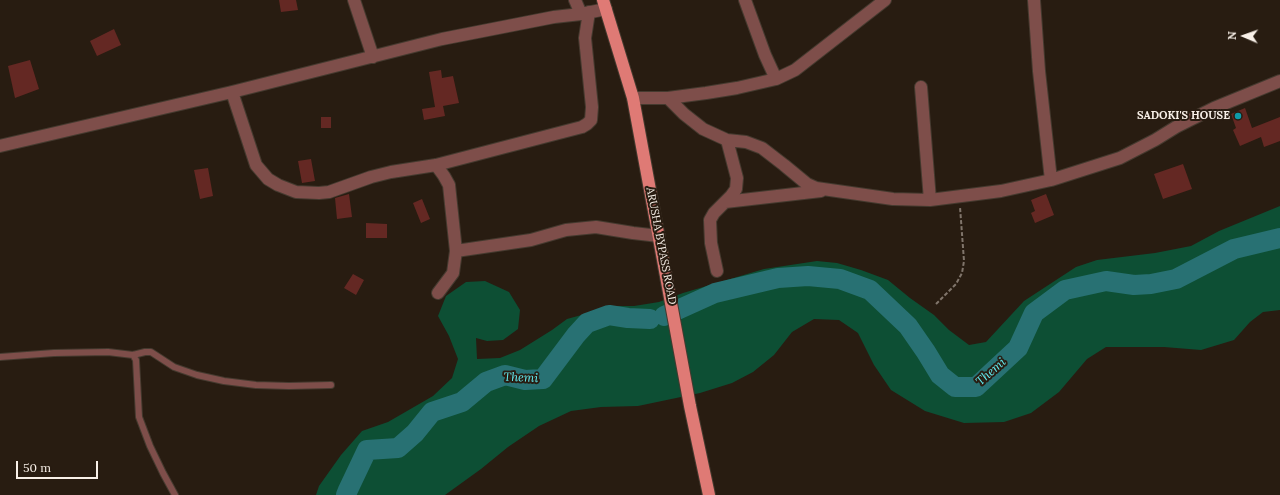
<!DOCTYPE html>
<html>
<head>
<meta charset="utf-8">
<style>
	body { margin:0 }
	#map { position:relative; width:1280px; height:495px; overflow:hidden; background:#281c11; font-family:Lora,serif }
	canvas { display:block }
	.north { position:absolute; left:1224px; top:16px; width:40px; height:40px; -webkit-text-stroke:3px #281c11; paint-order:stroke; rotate:272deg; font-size:11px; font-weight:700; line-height:16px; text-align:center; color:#f8f0e8 }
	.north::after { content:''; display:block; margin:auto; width:14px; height:18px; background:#f8f0e8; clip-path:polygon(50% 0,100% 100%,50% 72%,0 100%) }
	.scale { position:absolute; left:16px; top:461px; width:82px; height:18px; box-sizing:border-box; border:2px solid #f8f0e8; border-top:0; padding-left:5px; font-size:12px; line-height:14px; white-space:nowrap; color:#f8f0e8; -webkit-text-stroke:3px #281c11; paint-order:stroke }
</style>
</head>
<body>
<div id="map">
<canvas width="1280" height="495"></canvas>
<div class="north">N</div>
<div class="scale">50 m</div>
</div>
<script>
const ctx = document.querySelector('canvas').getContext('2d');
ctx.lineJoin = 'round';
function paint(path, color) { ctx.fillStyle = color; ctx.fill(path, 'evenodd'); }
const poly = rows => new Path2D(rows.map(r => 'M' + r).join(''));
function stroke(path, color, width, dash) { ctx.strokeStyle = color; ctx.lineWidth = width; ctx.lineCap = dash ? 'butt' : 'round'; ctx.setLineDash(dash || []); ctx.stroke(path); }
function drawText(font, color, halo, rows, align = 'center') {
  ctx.font = font + ' Lora,serif'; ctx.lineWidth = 4; ctx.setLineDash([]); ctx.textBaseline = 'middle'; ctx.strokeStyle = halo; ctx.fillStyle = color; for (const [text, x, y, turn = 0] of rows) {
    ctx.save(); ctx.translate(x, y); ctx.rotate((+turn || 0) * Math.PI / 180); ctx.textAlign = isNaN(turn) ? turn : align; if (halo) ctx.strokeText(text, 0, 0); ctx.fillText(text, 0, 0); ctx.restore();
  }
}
paint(poly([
	[1280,206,1280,310,1263,312,1250,322,1234,340,1201,350,1164,347,1106,347,1087,359,1059,392,1031,413,1004,422,964,423,925,411,891,390,874,365,858,333,839,320,814,319,792,332,774,355,753,372,732,383,700,393,638,406,601,407,571,411,539,426,508,447,481,469,445,495,316,495,319,486,341,455,362,431,388,422,433,396,452,378,458,359,449,336,438,316,446,296,466,282,485,281,509,292,520,310,518,329,503,340,487,341,476,338,477,359,500,358,520,350,552,330,567,319,614,306,634,306,659,302,683,293,764,269,817,261,837,263,861,270,888,280,910,298,934,315,949,330,969,345,986,342,1024,301,1076,267,1097,260,1155,253,1191,246,1219,231]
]), '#0d4f34');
stroke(poly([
	[664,316,715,293,778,278,808,276,840,279,870,290,908,326,926,352,940,375,955,387,976,387,1018,348,1034,313,1065,290,1106,281,1134,285,1151,284,1176,279,1234,249,1280,238],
	[346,495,348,490,367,450,398,448,415,433,432,412,462,402,486,382,505,375,525,380,543,379,576,335,587,323,609,315,628,318,650,319]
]), '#287173', 20);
paint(poly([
	[279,0,296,0,298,10,281,12],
	[114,29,121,45,97,56,90,41],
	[30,60,39,89,15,98,8,66],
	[441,70,442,78,453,76,459,103,443,106,445,116,424,120,422,109,435,107,429,72],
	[1245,108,1252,128,1280,117,1280,141,1264,147,1261,137,1240,146,1233,130,1236,128,1231,114],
	[321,117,331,117,331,128,321,128],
	[311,159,315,181,302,183,298,161],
	[1183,164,1192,189,1163,199,1154,174],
	[208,168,213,196,200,199,194,170],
	[349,194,352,217,337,219,335,198],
	[1046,194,1054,215,1035,223,1031,213,1035,211,1031,200],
	[422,199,430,219,421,223,413,203],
	[366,223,387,224,387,238,366,238],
	[353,274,364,280,356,295,344,288]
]), '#642823');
const lane = poly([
	[133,355,136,360,139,417,150,446,163,473,175,495],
	[0,357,54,353,108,352,133,355,145,352,151,352,174,367,197,375,224,381,256,385,289,386,331,385]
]);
const street = poly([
	[354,0,373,57],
	[575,0,581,14],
	[745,0,765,55,776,79],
	[1034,0,1039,71,1051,180],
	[921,87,930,200],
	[232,92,256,165,268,179,278,185,296,192,319,193,329,192,371,177,391,172,436,165,555,134,582,127,587,124,591,120,592,107,585,38,589,12],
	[633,98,668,98,706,93,737,88,776,79,795,70,885,0],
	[668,98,684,114,703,129,727,140,746,142,762,148,784,165,807,184,816,188,893,199,930,200,1001,191,1051,180,1120,158,1155,140,1176,127,1214,108,1280,81],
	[0,146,232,92,442,39,554,17,581,14,606,9],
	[436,165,444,176,449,185,456,251,453,273,438,293],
	[725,202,821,191],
	[456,251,531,240,566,230,596,227,633,233,659,236],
	[717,271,711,243,710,220,714,213,731,196,736,189,737,178,727,140]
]);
const primary = poly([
	[603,0,633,98,690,406,709,495]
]);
stroke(lane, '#453a2f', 8);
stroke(street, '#453a2f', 14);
stroke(primary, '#453a2f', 14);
stroke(poly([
	[936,304,956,284,962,273,964,261,960,207]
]), '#80756b', 2, [4, 2]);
stroke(lane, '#7e4e4a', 6);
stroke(street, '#7e4e4a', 12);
stroke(primary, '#df7a75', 12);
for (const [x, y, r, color] of [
	[1238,116,4,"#0f9aa8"]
]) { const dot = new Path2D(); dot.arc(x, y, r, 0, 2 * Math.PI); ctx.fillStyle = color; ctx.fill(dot); stroke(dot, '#281c11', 1.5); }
drawText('bold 11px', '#f8f0e8', '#281c11', [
	["SADOKI'S HOUSE",1230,116]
], 'right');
drawText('11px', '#f8f0e8', '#281c11', [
	["ARUSHA BYPASS ROAD",661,246,79]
]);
drawText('italic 12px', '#63ecf1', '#281c11', [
	["Themi",991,372,-41],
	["Themi",521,378,2]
]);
</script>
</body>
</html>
